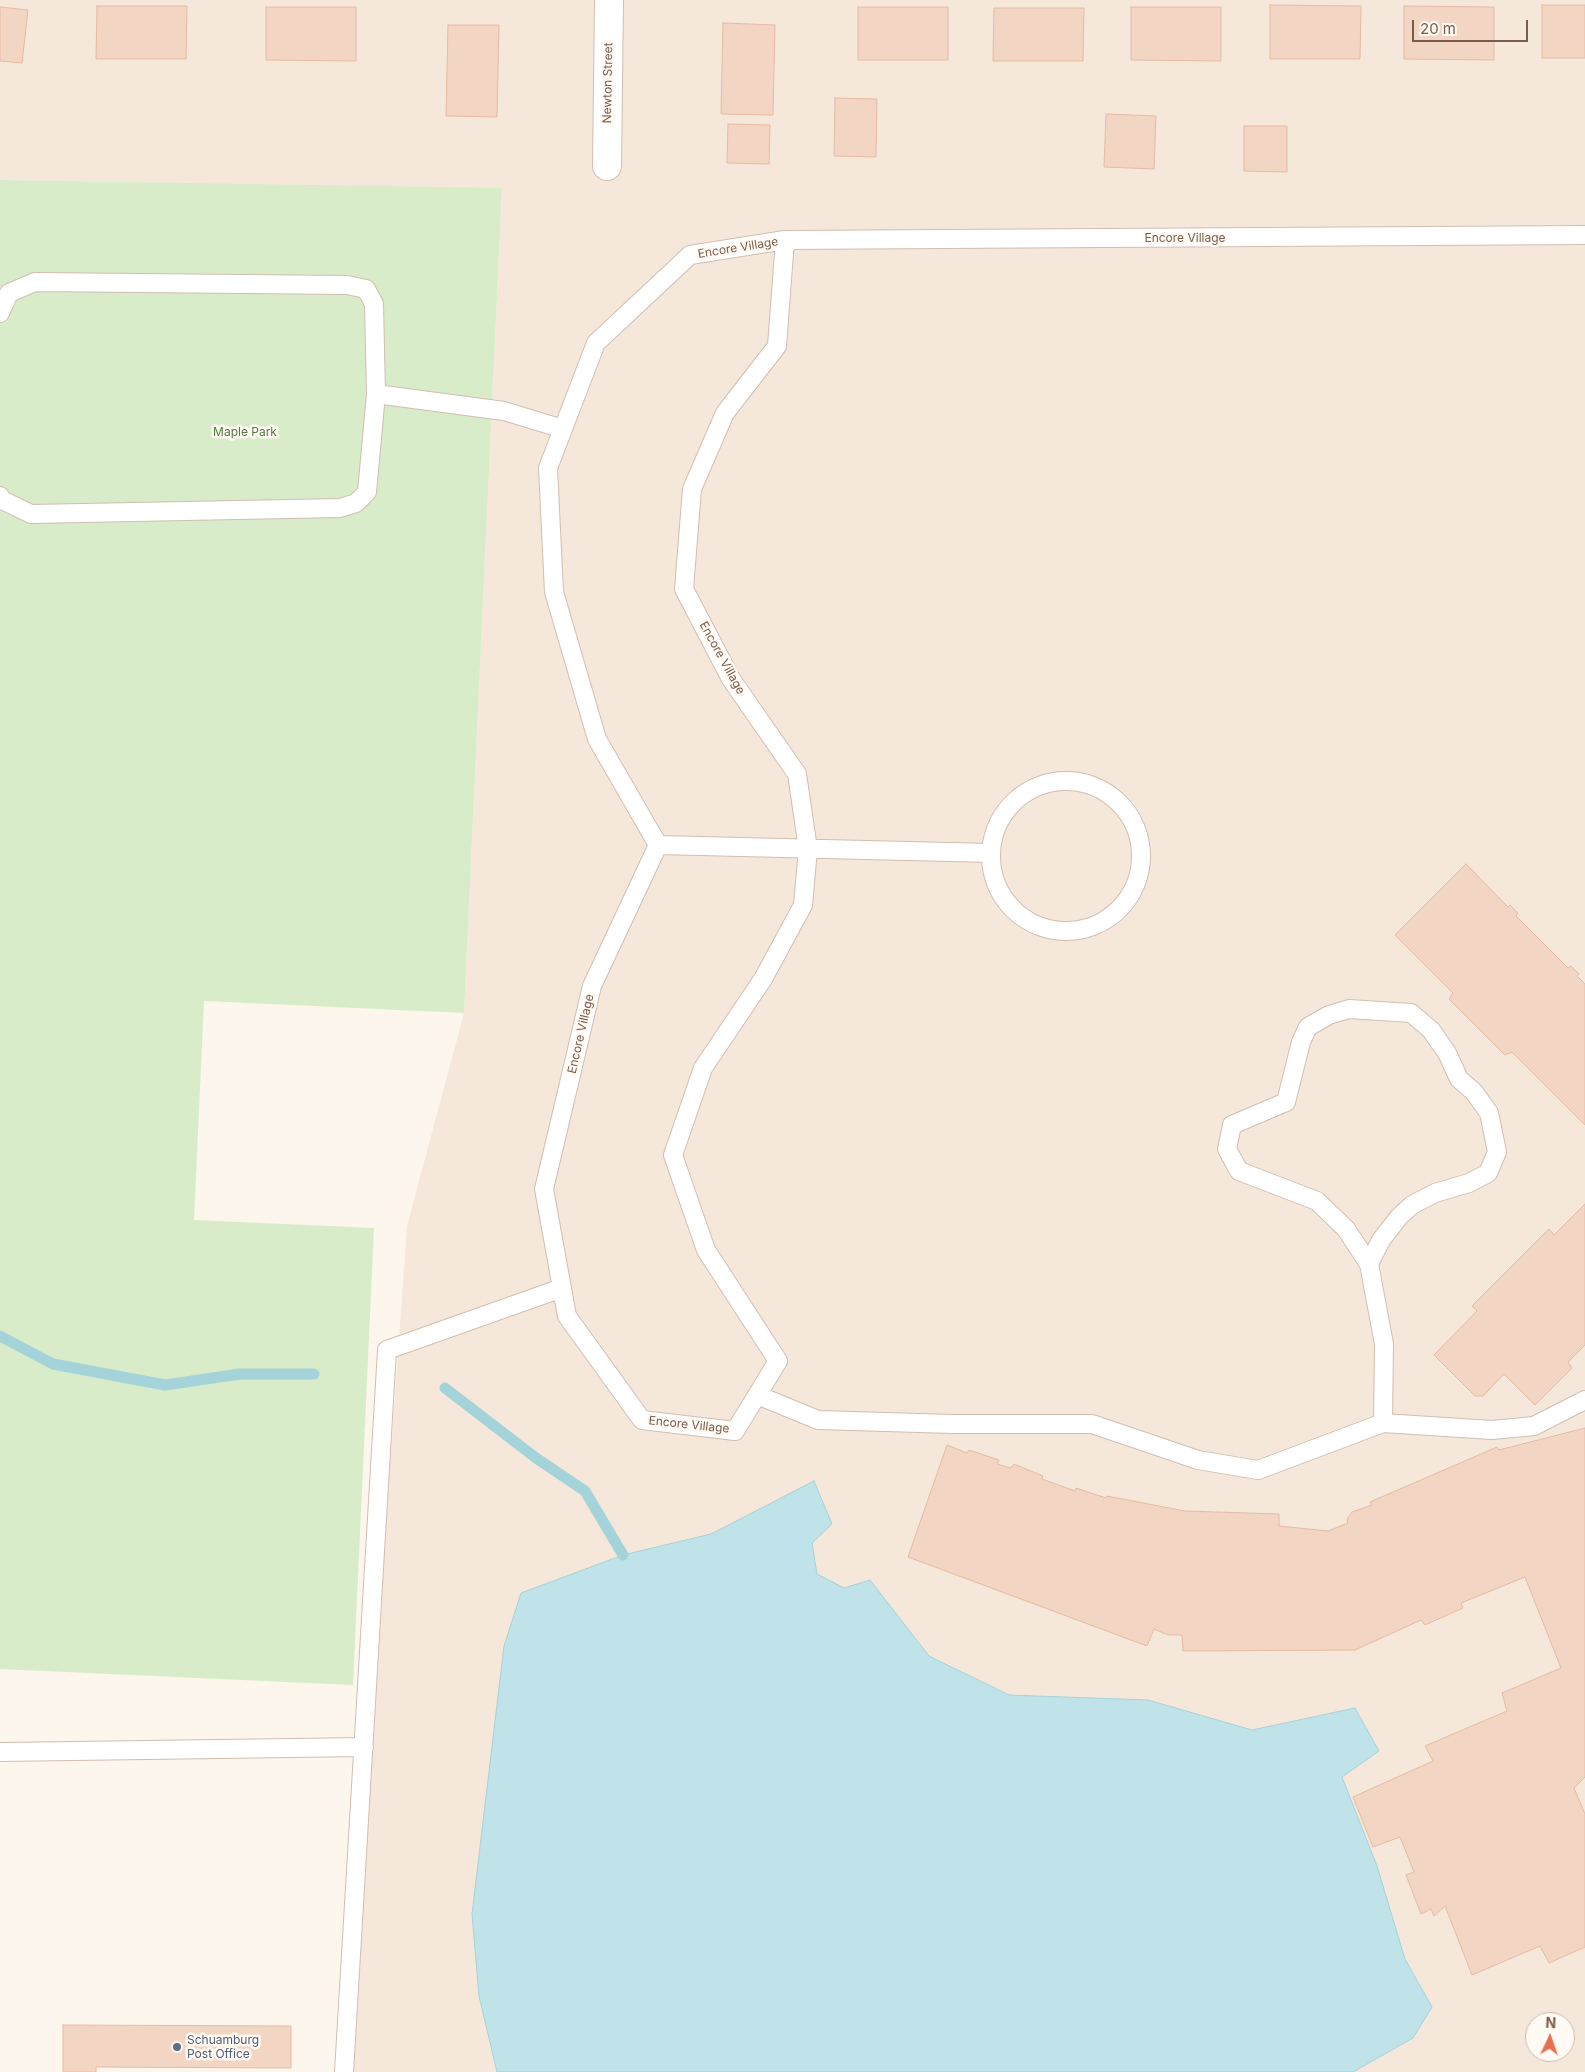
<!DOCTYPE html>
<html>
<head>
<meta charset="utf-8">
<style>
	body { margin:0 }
	#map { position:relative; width:1585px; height:2072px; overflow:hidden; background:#fdf6ec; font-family:Inter,sans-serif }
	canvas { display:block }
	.north { position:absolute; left:1525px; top:2012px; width:50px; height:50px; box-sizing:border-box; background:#fffaf3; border:1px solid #cabbb1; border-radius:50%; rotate:3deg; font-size:14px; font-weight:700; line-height:20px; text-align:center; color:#7a5c4d }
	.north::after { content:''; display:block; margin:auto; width:18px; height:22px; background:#e76f51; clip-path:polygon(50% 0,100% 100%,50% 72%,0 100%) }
	.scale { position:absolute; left:1412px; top:20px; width:116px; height:22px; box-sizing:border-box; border:2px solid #7a5c4d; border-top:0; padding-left:6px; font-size:15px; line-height:18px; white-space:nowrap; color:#7a5c4d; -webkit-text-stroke:4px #fffaf3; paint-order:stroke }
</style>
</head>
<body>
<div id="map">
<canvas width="1585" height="2072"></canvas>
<div class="north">N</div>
<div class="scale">20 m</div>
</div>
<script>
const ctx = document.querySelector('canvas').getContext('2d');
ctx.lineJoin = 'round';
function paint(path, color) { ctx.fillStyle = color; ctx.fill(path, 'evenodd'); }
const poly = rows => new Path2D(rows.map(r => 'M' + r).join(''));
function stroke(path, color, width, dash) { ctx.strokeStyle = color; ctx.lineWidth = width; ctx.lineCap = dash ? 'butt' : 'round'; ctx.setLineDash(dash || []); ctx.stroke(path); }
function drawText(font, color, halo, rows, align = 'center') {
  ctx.font = font + ' Inter,sans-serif'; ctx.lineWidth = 5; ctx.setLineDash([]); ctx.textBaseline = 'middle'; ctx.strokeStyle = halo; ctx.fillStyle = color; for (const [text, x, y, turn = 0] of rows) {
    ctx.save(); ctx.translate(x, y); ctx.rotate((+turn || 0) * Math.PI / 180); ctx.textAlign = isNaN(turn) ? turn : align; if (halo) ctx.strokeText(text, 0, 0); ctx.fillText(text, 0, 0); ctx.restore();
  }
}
paint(poly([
	[0,0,1585,0,1585,2072,347,2072,407,1226,464,1013,502,189,0,180],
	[1535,2022,1565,2022,1565,2052,1535,2052]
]), '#f5e8da');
paint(poly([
	[0,180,502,188,464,1013,204,1001,194,1220,374,1228,353,1685,0,1669]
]), '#d8ecc9');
const water = poly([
	[814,1481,832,1524,812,1543,817,1574,844,1588,870,1580,929,1656,1009,1695,1148,1700,1252,1730,1355,1708,1379,1751,1342,1777,1377,1866,1405,1959,1432,2007,1413,2038,1353,2072,497,2072,479,1996,472,1914,504,1646,521,1593,623,1555,711,1534,814,1481]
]);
paint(water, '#bfe3e8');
stroke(water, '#a5d3da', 1);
stroke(poly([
	[0,1336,53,1364,165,1385,240,1374,314,1374],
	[445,1388,536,1458,585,1491,623,1555]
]), '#a5d3da', 11);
const building = poly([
	[1270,5,1361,6,1360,59,1270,59,1270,5],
	[1542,5,1585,5,1585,58,1542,58,1542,5],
	[97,6,187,6,186,59,96,59,97,6],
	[1404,6,1494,7,1494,60,1404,59,1404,6],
	[0,7,28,10,22,63,0,61,0,7],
	[266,7,356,7,356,61,266,60,266,7],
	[858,7,948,7,948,60,858,60,858,7],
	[1131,7,1221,7,1221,61,1131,60,1131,7],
	[994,8,1084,8,1083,61,993,61,994,8],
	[723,23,775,25,773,115,721,114,723,23],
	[448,25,499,25,497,117,446,116,448,25],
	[835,98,877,99,876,157,834,156,835,98],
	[1106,114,1156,116,1154,169,1104,167,1106,114],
	[728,124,770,125,769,164,727,163,728,124],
	[1244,126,1287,126,1287,172,1244,171,1244,126],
	[1466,864,1508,907,1510,905,1518,913,1516,916,1568,968,1571,966,1579,974,1577,976,1585,984,1585,1125,1512,1052,1505,1055,1449,999,1453,993,1395,935,1466,864],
	[1585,1204,1585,1345,1568,1362,1572,1368,1535,1405,1504,1374,1483,1396,1475,1396,1434,1355,1477,1311,1472,1306,1549,1229,1554,1235,1585,1204],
	[1585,1428,1585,1777,1574,1788,1585,1814,1585,1947,1549,1963,1540,1946,1472,1975,1445,1906,1434,1916,1431,1909,1421,1914,1406,1875,1414,1872,1400,1837,1373,1847,1353,1797,1433,1761,1425,1746,1507,1711,1502,1693,1561,1668,1525,1577,1461,1603,1463,1608,1425,1625,1421,1620,1355,1650,1183,1651,1182,1635,1168,1635,1154,1629,1147,1646,908,1557,947,1445,967,1453,969,1450,999,1460,997,1464,1011,1468,1014,1464,1043,1476,1042,1479,1075,1491,1076,1488,1106,1498,1107,1496,1185,1511,1279,1514,1279,1526,1328,1531,1348,1523,1347,1519,1352,1512,1372,1505,1370,1502,1497,1447,1499,1450,1585,1428],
	[63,2025,291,2026,291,2068,96,2067,96,2072,63,2072,63,2025]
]);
paint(building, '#f3d5c3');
stroke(building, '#e6bba3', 1);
const service = poly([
	[785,240,777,346,725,413,692,489,684,589,731,679,797,774,808,849,803,905,763,979,703,1068,673,1155,706,1250,778,1361,735,1431,642,1420,567,1316,544,1189,592,986,658,845,597,739,554,592,548,468,596,343,690,255,785,240,1585,235],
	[0,313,9,293,35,282,347,285,366,289,374,304,376,394,367,492,356,503,340,508,31,514,0,499,0,496],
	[376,394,504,411,563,429],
	'991 856a75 75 0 1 1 150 0a75 75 0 1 1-150 0Z',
	[658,845,991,853],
	[757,1395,818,1420,953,1424,1092,1424,1198,1460,1258,1470,1383,1423,1384,1344,1369,1264,1346,1229,1317,1201,1239,1171,1227,1149,1232,1125,1286,1102,1301,1042,1308,1027,1329,1015,1349,1009,1411,1013,1431,1030,1447,1053,1459,1079,1474,1092,1489,1113,1497,1152,1488,1173,1469,1183,1435,1193,1412,1205,1399,1217,1381,1240,1369,1264],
	[1383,1423,1492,1430,1534,1426,1585,1400],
	[0,1752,364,1747],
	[344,2072,387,1350,562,1288]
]);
const minor = poly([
	[607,166,609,0]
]);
stroke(service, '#d1beb0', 20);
stroke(minor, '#d1beb0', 30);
stroke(service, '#fff', 18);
stroke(minor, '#fff', 28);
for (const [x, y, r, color] of [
	[177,2047,5,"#5c6f8a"]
]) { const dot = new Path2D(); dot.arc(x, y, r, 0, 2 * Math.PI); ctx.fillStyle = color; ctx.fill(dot); stroke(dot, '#fffaf3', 2); }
drawText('12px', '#7a5c4d', '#fffaf3', [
	["Newton Street",608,83,-89],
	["Encore Village",1185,238],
	["Encore Village",738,248,-9],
	["Encore Village",722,658,61],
	["Encore Village",581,1034,-77],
	["Encore Village",689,1425,6]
]);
drawText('12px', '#537a41', '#fffaf3', [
	["Maple Park",245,432]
]);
drawText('12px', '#4e5e75', '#fffaf3', [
	["Schuamburg",187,2040],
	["Post Office",187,2054]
], 'left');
</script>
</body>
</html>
